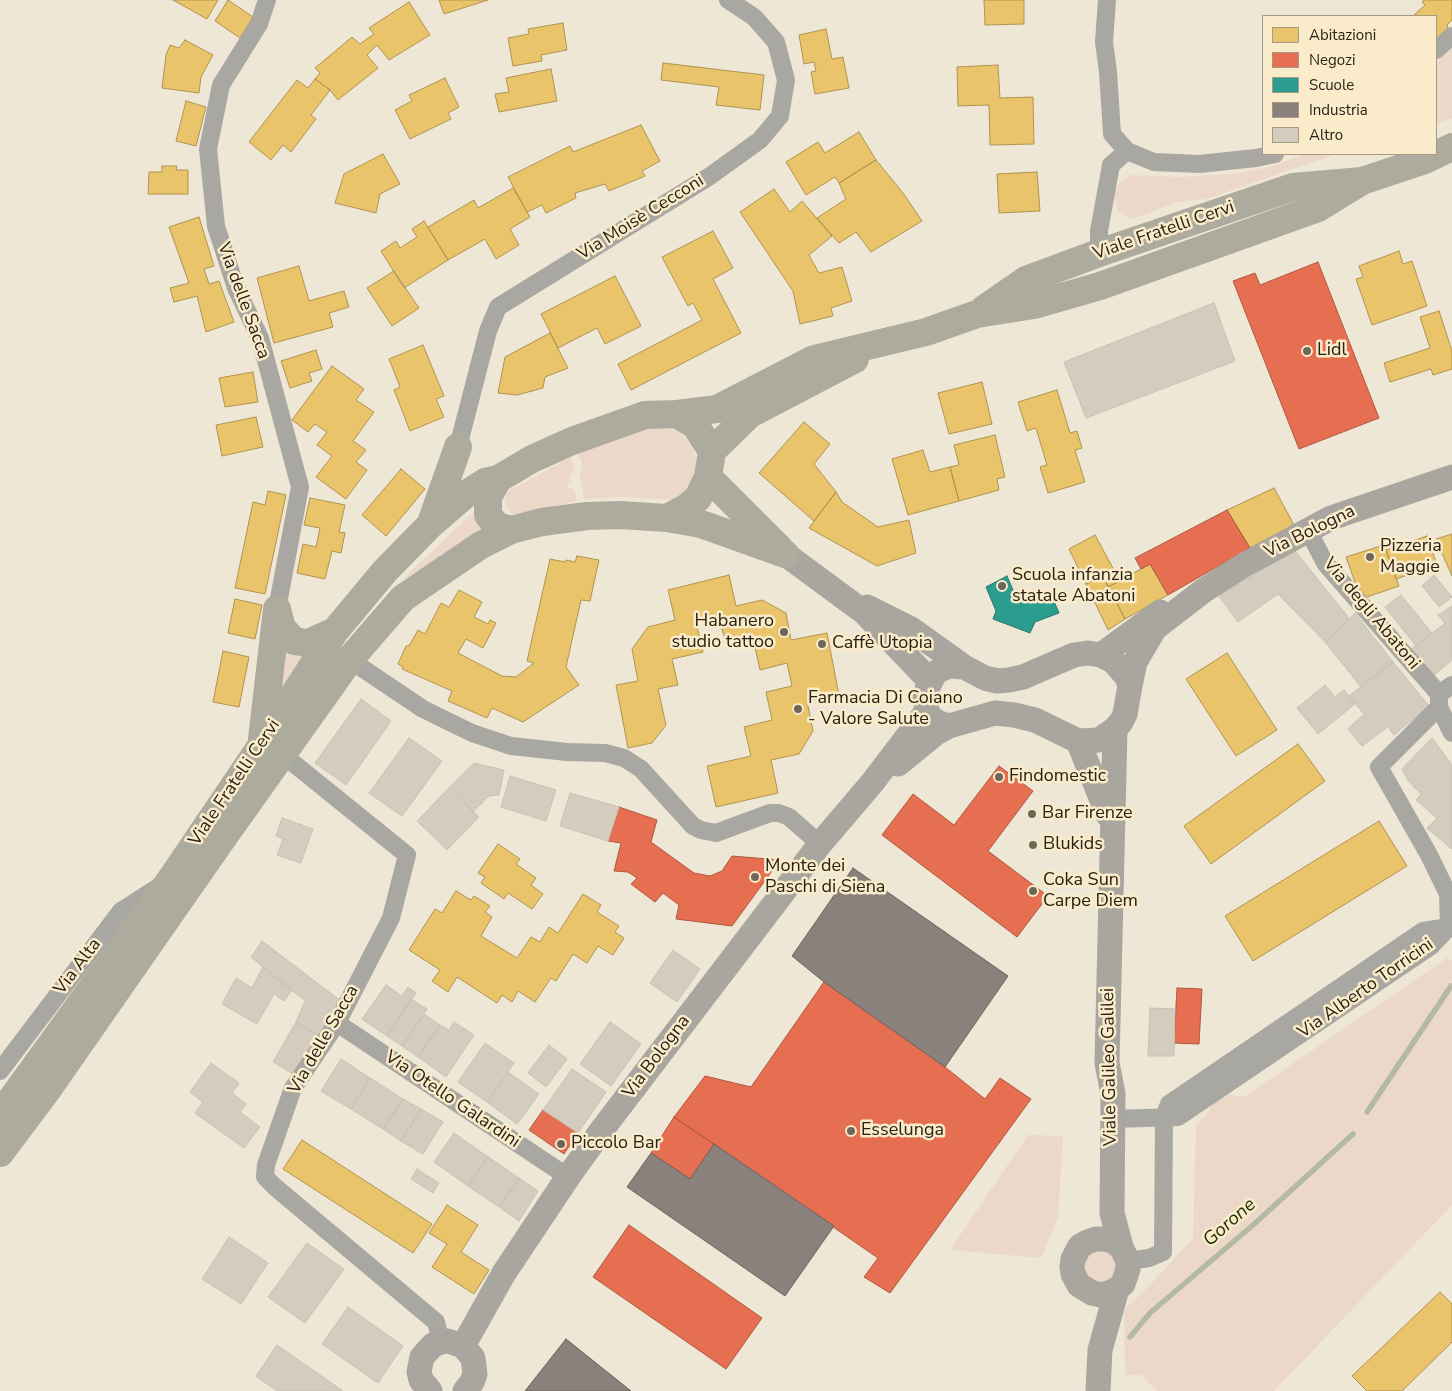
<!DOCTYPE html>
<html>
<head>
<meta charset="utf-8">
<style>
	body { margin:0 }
	#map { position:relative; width:1452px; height:1391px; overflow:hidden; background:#efe7d5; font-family:"Nunito Sans",sans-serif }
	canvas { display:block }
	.legend { position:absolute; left:1262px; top:15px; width:175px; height:140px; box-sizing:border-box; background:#faebca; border:1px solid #a69b82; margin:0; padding:6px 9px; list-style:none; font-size:15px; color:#282216 }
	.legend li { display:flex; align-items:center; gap:10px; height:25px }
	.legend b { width:25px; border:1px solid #a69b82 }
</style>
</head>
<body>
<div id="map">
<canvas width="1452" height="1391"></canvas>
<ul class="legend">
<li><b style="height:14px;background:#e9c46a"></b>Abitazioni</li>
<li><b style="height:14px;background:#e76f51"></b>Negozi</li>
<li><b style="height:14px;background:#2a9d8f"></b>Scuole</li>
<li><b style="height:14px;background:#8a817c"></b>Industria</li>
<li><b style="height:14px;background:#d5ccc0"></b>Altro</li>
</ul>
</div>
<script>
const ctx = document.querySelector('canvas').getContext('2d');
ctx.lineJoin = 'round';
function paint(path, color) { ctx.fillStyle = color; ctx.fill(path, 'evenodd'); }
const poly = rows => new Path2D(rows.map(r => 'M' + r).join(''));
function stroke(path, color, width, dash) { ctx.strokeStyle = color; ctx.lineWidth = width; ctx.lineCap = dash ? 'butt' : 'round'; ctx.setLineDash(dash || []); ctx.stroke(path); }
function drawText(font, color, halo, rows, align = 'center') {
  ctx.font = font + ' "Nunito Sans",sans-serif'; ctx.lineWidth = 5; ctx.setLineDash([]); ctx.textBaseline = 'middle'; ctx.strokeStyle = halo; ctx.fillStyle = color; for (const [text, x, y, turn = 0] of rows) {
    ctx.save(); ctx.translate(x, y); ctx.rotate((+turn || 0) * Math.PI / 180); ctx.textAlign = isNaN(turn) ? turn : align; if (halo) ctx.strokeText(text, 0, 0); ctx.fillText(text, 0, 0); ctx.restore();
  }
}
paint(poly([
	[1452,49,1452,119,1436,123,1436,62],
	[1305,154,1336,154,1207,199,1177,202,1131,220,1117,210,1114,197,1118,184,1131,175,1181,177,1232,174,1269,167],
	[653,427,675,428,692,446,698,467,689,487,677,500,620,497,584,499,580,478,582,464,578,453],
	[571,457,574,468,570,478,571,482,567,484,568,488,574,489,577,500,516,518,506,506,505,493],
	[474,512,484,532,398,583],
	[279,633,317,644,274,701],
	[1447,958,1452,961,1452,1205,1274,1391,1157,1391,1141,1375,1125,1375,1124,1310,1148,1287,1193,1238,1196,1124,1209,1112,1212,1097,1219,1093,1244,1097],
	[1028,1135,1063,1136,1058,1217,1041,1258,950,1250],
	[1099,1251,1110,1254,1115,1262,1116,1267,1113,1277,1100,1284,1086,1278,1083,1263,1089,1254]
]), '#ecd8c9');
const homes = poly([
	[173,0,218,0,207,19,173,0],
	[228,0,253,17,240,38,215,21,228,0],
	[439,0,488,0,444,14,439,0],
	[984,0,1024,0,1024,24,985,25,984,0],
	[1424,0,1452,0,1452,20,1447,25,1448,28,1436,39,1436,16,1413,16,1425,5,1422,2,1424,0],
	[409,2,430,35,389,60,377,45,367,55,378,68,338,100,330,90,315,79,320,73,315,68,352,37,360,44,374,34,369,28,409,2],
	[563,23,567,50,541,55,542,61,513,66,508,38,529,34,528,29,563,23],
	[826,29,832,59,843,57,849,88,815,94,811,72,816,71,814,62,804,64,799,35,826,29],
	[185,40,213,55,201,77,199,93,162,88,166,55,170,45,179,48,185,40],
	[663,63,764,75,760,110,716,105,719,87,661,80,663,63],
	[998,65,1000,98,1033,97,1034,144,990,145,989,105,958,106,957,67,998,65],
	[551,69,557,101,499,112,495,94,509,92,506,78,551,69],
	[445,78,459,107,448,113,451,119,410,139,395,110,412,101,409,95,445,78],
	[315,79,330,90,311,115,316,119,291,152,283,145,271,160,249,142,297,80,308,88,315,79],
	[186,101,206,107,196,146,176,141,186,101],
	[641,125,660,161,642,171,645,176,609,191,605,184,575,193,576,198,546,213,542,205,527,212,508,177,570,146,573,152,641,125],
	[859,132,876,160,839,183,835,177,806,195,786,162,818,142,825,153,859,132],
	[383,154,400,184,380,194,376,213,335,203,344,174,383,154],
	[876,160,903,193,922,221,871,252,856,232,839,243,817,218,846,199,839,183,876,160],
	[162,166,177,166,176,170,188,170,188,194,148,194,149,172,162,172,162,166],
	[1037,172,1040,211,999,213,997,174,1037,172],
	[513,188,530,217,510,229,519,245,496,259,485,239,448,260,428,227,474,200,478,208,513,188],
	[774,189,790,212,802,201,832,236,809,255,819,273,842,267,852,301,831,308,833,316,800,324,793,291,740,212,774,189],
	[199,217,214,266,204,269,209,284,219,281,234,322,206,332,197,296,174,302,170,288,189,283,169,227,199,217],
	[424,221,448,260,404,288,381,251,396,241,400,248,417,237,412,229,424,221],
	[713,231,733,268,713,279,741,333,631,390,618,364,702,320,693,303,688,306,662,257,713,231],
	[1399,251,1403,264,1412,261,1427,306,1372,325,1356,279,1363,277,1359,266,1399,251],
	[299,266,309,301,344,291,349,307,329,313,333,327,274,343,257,278,299,266],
	[394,271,419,308,392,326,367,288,394,271],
	[615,276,641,326,605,344,597,328,558,348,541,314,615,276],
	[1439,311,1452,351,1452,369,1433,375,1431,369,1390,382,1384,363,1430,348,1420,317,1439,311],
	[550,333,568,368,545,377,543,388,517,395,498,393,505,357,550,333],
	[423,345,444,396,436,399,444,417,410,431,394,390,400,387,389,359,423,345],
	[316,350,322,369,309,373,312,381,290,388,281,361,316,350],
	[332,366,364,389,356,400,374,412,353,441,366,450,356,462,367,470,346,499,316,477,332,456,317,445,327,432,315,424,308,432,292,420,332,366],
	[253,372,258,402,225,407,219,378,253,372],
	[982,382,992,424,949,434,938,393,982,382],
	[1057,390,1070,433,1077,431,1082,448,1075,450,1085,482,1048,493,1040,467,1047,465,1036,428,1027,431,1018,402,1057,390],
	[256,417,263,447,222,456,216,425,256,417],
	[804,422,830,444,814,464,836,492,814,521,759,473,804,422],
	[995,435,1005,477,997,479,999,490,959,501,950,467,959,465,954,445,995,435],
	[923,450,930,472,950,467,959,501,908,515,892,459,923,450],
	[401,469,425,489,386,536,362,515,401,469],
	[1274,488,1294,525,1250,548,1227,510,1274,488],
	[268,491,286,495,265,594,235,588,253,502,265,505,268,491],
	[836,492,842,502,878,527,909,520,916,553,877,566,809,528,836,492],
	[310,498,345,505,339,532,345,533,341,553,332,551,325,579,297,573,303,544,316,547,320,528,304,525,310,498],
	[1452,534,1452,576,1436,539,1452,534],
	[1095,535,1120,581,1108,587,1103,576,1086,584,1069,549,1095,535],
	[1427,536,1437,565,1396,579,1386,550,1427,536],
	[1384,545,1399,586,1361,599,1346,557,1384,545],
	[577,556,599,560,590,601,581,600,566,667,579,685,523,722,492,708,487,718,448,701,452,691,402,669,403,667,398,664,406,646,409,646,418,630,425,634,441,603,449,607,459,590,482,602,474,617,488,624,490,620,496,623,483,648,466,639,458,653,502,676,516,677,534,663,527,661,550,559,565,562,566,560,575,562,577,556],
	[1150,564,1168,595,1125,619,1108,587,1150,564],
	[729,575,736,606,762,600,786,613,791,640,827,633,839,695,807,701,813,731,799,754,771,760,778,793,716,807,707,766,751,756,744,727,772,720,766,692,792,686,787,663,760,670,753,638,726,644,719,617,696,622,703,652,672,659,678,685,658,689,666,725,652,743,628,748,616,685,638,681,632,649,648,627,675,620,668,590,729,575],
	[1103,576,1125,619,1108,630,1086,584,1103,576],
	[235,599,262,605,255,639,228,633,235,599],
	[223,651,249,657,239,707,213,702,223,651],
	[1227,653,1277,730,1236,756,1186,679,1227,653],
	[1298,744,1325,781,1211,864,1184,826,1298,744],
	[1379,821,1407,866,1253,961,1225,916,1379,821],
	[498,844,520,859,516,864,536,878,531,885,543,894,532,909,508,893,504,899,481,883,485,877,478,873,498,844],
	[456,891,471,900,474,896,490,906,485,912,492,917,481,936,517,958,531,937,540,942,549,927,558,933,583,894,601,905,597,912,619,926,615,932,624,938,613,955,598,946,587,963,573,954,556,981,551,978,535,1002,518,991,512,1002,502,995,497,1003,457,977,448,992,432,981,440,970,409,950,435,909,442,913,456,891],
	[302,1140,432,1224,413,1253,283,1169,302,1140],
	[447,1205,478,1225,461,1252,489,1270,474,1294,432,1267,447,1244,429,1233,447,1205],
	[1440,1292,1452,1304,1452,1342,1402,1391,1367,1391,1352,1376,1440,1292]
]);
paint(homes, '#e9c46a');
stroke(homes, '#af9351', 1);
const shops = poly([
	[1318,262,1379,418,1299,449,1233,281,1255,273,1260,285,1318,262],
	[1227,510,1250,548,1168,595,1150,564,1141,569,1135,558,1227,510],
	[999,766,1033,791,988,851,1048,896,1017,937,882,835,913,794,954,825,999,766],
	[619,807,657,820,651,842,694,873,710,876,722,871,732,856,780,860,732,926,676,919,679,905,663,893,655,902,631,884,637,878,628,872,614,871,621,843,608,841,619,807],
	[824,982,945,1067,985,1099,1000,1078,1031,1099,890,1293,864,1277,878,1258,674,1117,705,1076,751,1087,824,982],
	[1177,988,1202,989,1199,1044,1174,1043,1177,988],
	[543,1110,578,1133,564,1154,529,1130,543,1110],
	[674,1117,714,1144,690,1179,651,1153,674,1117],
	[629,1225,762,1318,726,1369,593,1277,629,1225]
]);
paint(shops, '#e76f51');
stroke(shops, '#ae583f', 1);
const schools = poly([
	[1007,576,1016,597,1028,601,1050,591,1059,613,1035,622,1030,633,993,619,996,611,986,587,1007,576]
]);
paint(schools, '#2a9d8f');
stroke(schools, '#29786b', 1);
const industry = poly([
	[853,868,1008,976,945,1067,824,982,792,956,853,868],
	[714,1144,834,1226,785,1296,627,1187,651,1153,690,1179,714,1144],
	[566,1339,631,1391,525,1391,566,1339]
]);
paint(industry, '#8a817c');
stroke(industry, '#6d645d', 1);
stroke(poly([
	[1367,1112,1451,986],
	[1130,1337,1150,1313,1253,1225,1353,1134]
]), '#b4baa0', 5.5);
const building = poly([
	[1214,303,1235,361,1086,418,1064,362,1214,303],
	[1294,550,1349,618,1326,643,1278,594,1238,622,1219,596,1294,550],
	[1434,575,1452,597,1439,607,1422,586,1434,575],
	[1401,595,1432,633,1416,646,1385,607,1401,595],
	[1452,606,1452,660,1432,677,1410,650,1445,623,1438,615,1452,606],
	[1355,613,1393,662,1361,687,1326,643,1355,613],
	[1393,662,1429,706,1394,735,1388,727,1362,746,1348,729,1364,714,1349,696,1393,662],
	[1325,685,1335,697,1344,690,1355,704,1318,734,1297,708,1325,685],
	[361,699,391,721,346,785,315,763,361,699],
	[409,738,442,761,402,816,369,793,409,738],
	[1432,738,1452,765,1452,849,1427,828,1437,818,1416,800,1421,794,1409,782,1402,769,1432,738],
	[474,763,504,770,499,795,489,796,473,812,449,788,474,763],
	[510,776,556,790,546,821,501,807,510,776],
	[449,788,479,817,447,850,417,821,449,788],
	[570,793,619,807,608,841,560,826,570,793],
	[282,818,313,829,301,863,277,855,283,839,276,836,282,818],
	[262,941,341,1001,321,1037,296,1022,305,1001,251,957,262,941],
	[673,950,700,969,677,1002,650,983,673,950],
	[263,967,292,990,284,1001,274,994,257,1024,222,1004,236,978,252,988,263,967],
	[386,985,402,996,408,987,416,993,387,1036,362,1019,386,985],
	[411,999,427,1009,402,1046,387,1036,411,999],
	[1150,1008,1175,1009,1174,1056,1148,1056,1150,1008],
	[424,1014,440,1025,418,1057,402,1046,424,1014],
	[296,1022,321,1037,298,1077,273,1062,296,1022],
	[454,1022,474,1035,446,1077,418,1057,440,1025,449,1030,454,1022],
	[610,1022,641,1044,611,1086,580,1064,610,1022],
	[485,1043,514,1063,487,1102,458,1082,485,1043],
	[549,1045,567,1059,546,1087,528,1073,549,1045],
	[341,1059,370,1078,351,1109,321,1091,341,1059],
	[211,1063,239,1083,232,1093,246,1104,240,1112,260,1127,244,1148,195,1113,203,1102,190,1092,211,1063],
	[572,1069,606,1092,578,1133,543,1110,572,1069],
	[508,1072,539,1094,517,1124,487,1102,508,1072],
	[370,1078,403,1099,383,1129,351,1109,370,1078],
	[403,1099,421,1109,401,1141,383,1129,403,1099],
	[421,1109,443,1122,423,1154,401,1141,421,1109],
	[454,1133,488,1157,468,1186,434,1162,454,1133],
	[488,1157,519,1178,499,1207,468,1186,488,1157],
	[417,1169,439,1183,433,1193,411,1179,417,1169],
	[519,1178,538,1191,519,1221,499,1207,519,1178],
	[229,1237,268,1263,241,1304,202,1279,229,1237],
	[307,1243,344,1269,305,1323,268,1297,307,1243],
	[348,1307,403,1346,378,1383,322,1344,348,1307],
	[277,1345,343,1391,277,1391,256,1376,277,1345]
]);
paint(building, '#d5ccc0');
stroke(building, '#c8c0b3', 1);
stroke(poly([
	[267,0,259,24,221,85,208,149,216,226,236,288,260,338,300,487,277,609],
	[1107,0,1104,42,1108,72,1112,134,1127,151,1154,162,1199,164,1256,158,1275,154],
	[1436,50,1452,36],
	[1099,253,1099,231,1111,165,1127,151],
	[458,447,488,331,498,307,710,176,760,140,780,116,786,80,776,42,754,17,728,0],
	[1308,530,1325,563,1439,694,1439,707,1379,767,1429,855,1448,894,1449,927],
	[351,658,359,666,423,709,472,733,511,746,567,752,605,753,624,758,641,769,693,826,701,830,716,833,770,813,779,813,789,817,820,844],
	[1439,694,1452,685],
	[1439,707,1452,733],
	[282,754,407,855,391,918,337,1023,293,1088,266,1165,265,1177,275,1187,436,1322,441,1342],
	[337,1023,568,1177],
	[0,1071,121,911,160,886],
	[1113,1119,1178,1117,1431,946,1449,927],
	[1128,1261,1149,1258,1163,1252,1164,1117,1169,1104,1423,931,1449,927]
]), '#a8a7a1', 18);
stroke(poly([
	[785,554,865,613,930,681],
	[867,607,911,629,964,667],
	[1088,653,1101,655,1113,661,1127,677,1130,686,1125,714,1121,722,1115,729,1099,740,1078,741,1035,720,1014,715,995,713,949,726,939,723,931,718,927,711,925,698,927,689,935,673,942,669,949,666,964,667,985,678,997,681,1009,680,1023,677,1074,655,1088,653],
	[1101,655,1160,612],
	[1130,686,1135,662,1155,628,1203,591,1244,565,1331,518,1452,477],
	[1115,729,1107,1063,1113,1094,1112,1213,1121,1247,1128,1261,1128,1269,1123,1284,1117,1289,1109,1293,1101,1295,1092,1293,1079,1285,1073,1274,1072,1267,1073,1259,1080,1246,1087,1242,1096,1239,1105,1239,1114,1242,1121,1247],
	[1078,741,1108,815],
	[898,764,936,733,949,726],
	[463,1346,504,1273,568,1177,601,1131,820,844,872,783,927,711],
	[430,1391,421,1380,419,1372,422,1357,433,1345,441,1342,448,1341,463,1346,473,1358,475,1374,472,1382,465,1391],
	[1098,1391,1100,1350,1117,1289]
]), '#a8a69e', 25);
stroke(poly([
	[984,309,1026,280,1099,253,1293,187,1362,181,1425,160,1452,147],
	[677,414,717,409,814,359,926,332,977,314,1034,305,1100,286,1318,208,1362,181],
	[712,451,750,414,855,359],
	[708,477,779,548],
	[667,518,701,524,785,554],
	[431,523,458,447],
	[277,609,282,628,294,641,308,643,335,631],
	[262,739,277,609],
	[0,1115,171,879,261,746,335,631,385,571,431,524,466,494,485,482,498,479],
	[0,1153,48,1089,225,835,351,658,403,598,481,545,511,530,542,522,587,516,620,515,667,518,686,508,698,498,708,477,712,451,695,425,677,414,645,415,572,441,532,459,498,479,488,497,488,515,497,526,511,530]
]), '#adaa9e', 28);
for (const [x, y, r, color] of [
	[1307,351,5,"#6e6759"],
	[1370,557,5,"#6e6759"],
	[1002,586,5,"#6e6759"],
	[784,632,5,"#6e6759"],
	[822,644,5,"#6e6759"],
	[798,709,5,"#6e6759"],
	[999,777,5,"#6e6759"],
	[1032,814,5,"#6e6759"],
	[1033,845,5,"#6e6759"],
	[755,877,5,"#6e6759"],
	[1033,891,5,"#6e6759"],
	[851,1131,5,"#6e6759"],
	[561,1144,5,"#6e6759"]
]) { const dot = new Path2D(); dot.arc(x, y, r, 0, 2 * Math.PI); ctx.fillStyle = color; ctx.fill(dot); stroke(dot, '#faebca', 2); }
drawText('18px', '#282216', '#faebca', [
	["Via Moisè Cecconi",641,218,-32],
	["Viale Fratelli Cervi",1164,231,-19],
	["Via delle Sacca",243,301,70],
	["Via Bologna",1310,532,-26],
	["Via degli Abatoni",1371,614,50],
	["Viale Fratelli Cervi",235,783,-56],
	["Via Alta",78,967,-53],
	["Via Alberto Torricini",1366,989,-35],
	["Via delle Sacca",324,1040,-60],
	["Via Bologna",657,1057,-53],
	["Viale Galileo Galilei",1110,1067,-91],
	["Via Otello Galardini",452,1100,34]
]);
drawText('18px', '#282216', '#faebca', [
	["Lidl",1317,351],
	["Pizzeria",1380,547],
	["Maggie",1380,568],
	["Scuola infanzia",1012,576],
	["statale Abatoni",1012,597],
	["Habanero",774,622,"right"],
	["studio tattoo",774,643,"right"],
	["Caffè Utopia",832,644],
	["Farmacia Di Coiano",808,699],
	["- Valore Salute",808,720],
	["Findomestic",1009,777],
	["Bar Firenze",1042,814],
	["Blukids",1043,845],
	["Monte dei",765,867],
	["Paschi di Siena",765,888],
	["Coka Sun",1043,881],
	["Carpe Diem",1043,902],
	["Esselunga",861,1131],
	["Piccolo Bar",571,1144]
], 'left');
drawText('italic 19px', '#233401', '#faebca', [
	["Gorone",1230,1223,-41]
]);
</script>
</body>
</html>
